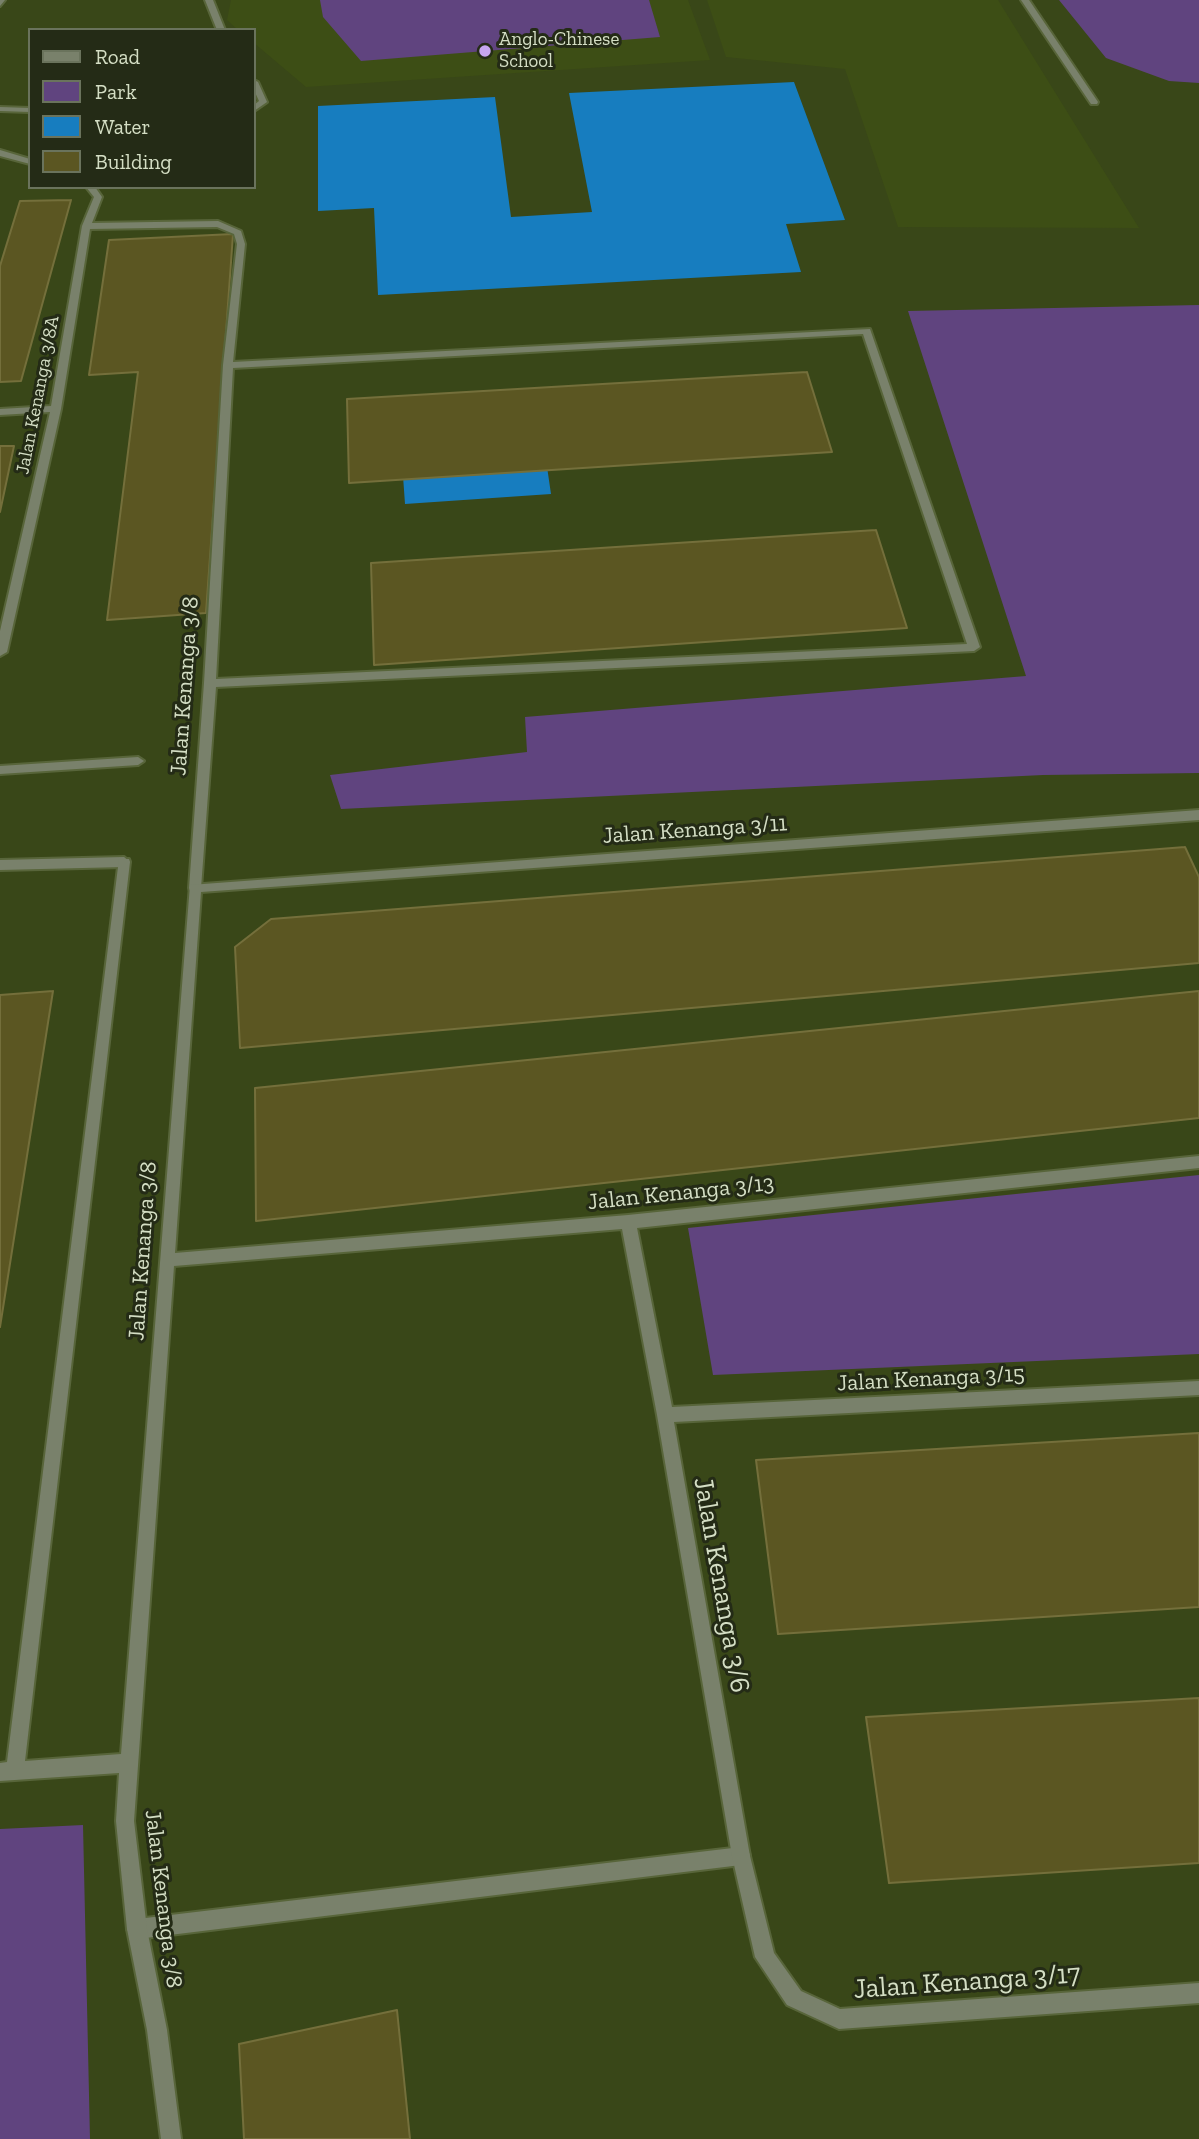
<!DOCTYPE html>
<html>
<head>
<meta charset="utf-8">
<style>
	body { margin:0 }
	#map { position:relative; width:1199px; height:2139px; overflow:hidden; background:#394718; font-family:"Zilla Slab",serif }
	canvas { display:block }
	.legend { position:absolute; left:28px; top:28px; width:228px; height:161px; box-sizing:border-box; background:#242b16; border:2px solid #6a735c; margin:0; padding:9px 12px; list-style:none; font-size:21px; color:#d4dec4 }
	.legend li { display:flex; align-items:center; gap:14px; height:35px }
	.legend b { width:35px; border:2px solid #6a735c }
</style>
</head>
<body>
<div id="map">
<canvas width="1199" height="2139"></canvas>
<ul class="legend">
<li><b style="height:9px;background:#79816b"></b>Road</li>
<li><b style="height:19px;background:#60447f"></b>Park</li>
<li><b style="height:19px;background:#177dbf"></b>Water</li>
<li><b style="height:19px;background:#5b5622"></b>Building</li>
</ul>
</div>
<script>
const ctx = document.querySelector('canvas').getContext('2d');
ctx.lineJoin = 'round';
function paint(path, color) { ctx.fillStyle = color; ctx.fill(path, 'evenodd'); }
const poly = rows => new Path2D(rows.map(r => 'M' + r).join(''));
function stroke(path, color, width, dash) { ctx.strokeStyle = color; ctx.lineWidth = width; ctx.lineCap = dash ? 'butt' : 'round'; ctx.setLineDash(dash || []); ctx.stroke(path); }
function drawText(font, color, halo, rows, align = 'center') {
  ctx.font = font + ' "Zilla Slab",serif'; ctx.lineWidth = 6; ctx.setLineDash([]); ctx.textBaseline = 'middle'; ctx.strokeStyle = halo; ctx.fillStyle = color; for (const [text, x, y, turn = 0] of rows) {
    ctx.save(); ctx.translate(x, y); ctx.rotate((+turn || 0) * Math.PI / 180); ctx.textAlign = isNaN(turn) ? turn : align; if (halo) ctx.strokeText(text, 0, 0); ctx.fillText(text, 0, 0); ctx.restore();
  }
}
paint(poly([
	[231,0,688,0,710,60,306,87,254,43,254,30,238,30,227,20],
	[707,0,998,0,1139,228,898,227,845,69,726,57]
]), '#3d4e15');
paint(poly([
	[320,0,649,0,660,37,361,61,323,17],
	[1059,0,1199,0,1199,83,1169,81,1106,58],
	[1199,305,1199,773,1043,775,341,809,330,775,527,752,525,717,1026,676,908,311],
	[1199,1175,1199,1354,713,1375,688,1228],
	[83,1825,90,2139,0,2139,0,1829]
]), '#60447f');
paint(poly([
	[794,82,845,220,786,224,801,272,378,295,374,208,318,211,318,106,495,97,511,217,592,212,569,93],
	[545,453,551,494,405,504,402,462]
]), '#177dbf');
const building = poly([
	[71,200,21,381,0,382,0,266,20,201,71,200],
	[233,234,206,613,107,620,138,372,89,375,109,240,233,234],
	[807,372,832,452,349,483,347,399,807,372],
	[0,446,14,446,0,512,0,446],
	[876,530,907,628,374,665,371,563,876,530],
	[1185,847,1199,877,1199,963,240,1048,235,947,271,919,1185,847],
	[53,991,0,1327,0,995,53,991],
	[1199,991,1199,1118,256,1221,255,1088,1199,991],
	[1199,1433,1199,1607,778,1634,756,1460,1199,1433],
	[1199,1698,1199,1863,889,1883,866,1717,1199,1698],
	[397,2010,410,2139,244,2139,239,2044,397,2010]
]);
paint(building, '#5b5622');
stroke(building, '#746f3b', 2);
const lane = poly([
	[205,0,213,0,225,30,217,30,205,0],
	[254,80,258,82,267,102,254,111,254,105,259,101,254,90,254,80],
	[0,107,30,108,30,112,0,111,0,107],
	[0,150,30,159,30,164,0,156,0,150],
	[86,187,95,187,102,197,92,223,218,221,241,231,245,244,233,362,870,329,980,647,974,651,216,687,201,888,195,893,190,891,189,888,204,683,223,365,237,244,234,234,217,227,90,229,61,409,7,652,0,656,0,631,50,412,0,415,0,409,51,406,82,226,94,197,86,187],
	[863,334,967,644,216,679,233,368,863,334],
	[138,757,144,761,138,765,0,774,0,766,138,757],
	[124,857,130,862,124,867,0,870,0,860,124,857],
	[741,1847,748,1849,750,1856,748,1863,741,1865,137,1939,130,1936,127,1929,130,1922,137,1919,741,1847]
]);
const street = poly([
	[0,0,5,0,0,6,0,0],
	[1021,0,1029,0,1098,102,1097,104,1091,104,1021,0],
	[1199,810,1199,820,201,892,175,1253,628,1215,1199,1156,1199,1168,637,1228,672,1407,1199,1381,1199,1395,674,1422,750,1856,774,1953,801,1991,840,2009,1199,1983,1199,2003,839,2029,787,2005,755,1957,732,1856,657,1415,622,1229,174,1266,134,1821,147,1929,167,2030,181,2139,161,2139,147,2030,127,1929,116,1821,119,1773,0,1781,0,1763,7,1762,119,859,129,859,130,862,25,1761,121,1754,190,885,1199,810]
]);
stroke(lane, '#58653a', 4);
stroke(street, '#58653a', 4);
paint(lane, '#79816b');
paint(street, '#79816b');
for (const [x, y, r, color] of [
	[485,51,7,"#c7a6f0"]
]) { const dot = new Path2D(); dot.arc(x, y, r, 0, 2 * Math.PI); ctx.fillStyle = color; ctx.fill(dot); stroke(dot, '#242b16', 2.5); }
drawText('19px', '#d4dec4', '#242b16', [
	["Anglo-Chinese",499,40],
	["School",499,62]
], 'left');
drawText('19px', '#d4dec4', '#242b16', [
	["Jalan Kenanga 3/8A",38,395,-79]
]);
drawText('23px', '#d4dec4', '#242b16', [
	["Jalan Kenanga 3/8",185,686,-86],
	["Jalan Kenanga 3/11",695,830,-4],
	["Jalan Kenanga 3/13",681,1193,-6],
	["Jalan Kenanga 3/8",143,1251,-86],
	["Jalan Kenanga 3/15",931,1379,-3],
	["Jalan Kenanga 3/8",163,1899,83]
]);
drawText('28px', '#d4dec4', '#242b16', [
	["Jalan Kenanga 3/6",721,1585,80],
	["Jalan Kenanga 3/17",967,1982,-4]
]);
</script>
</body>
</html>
